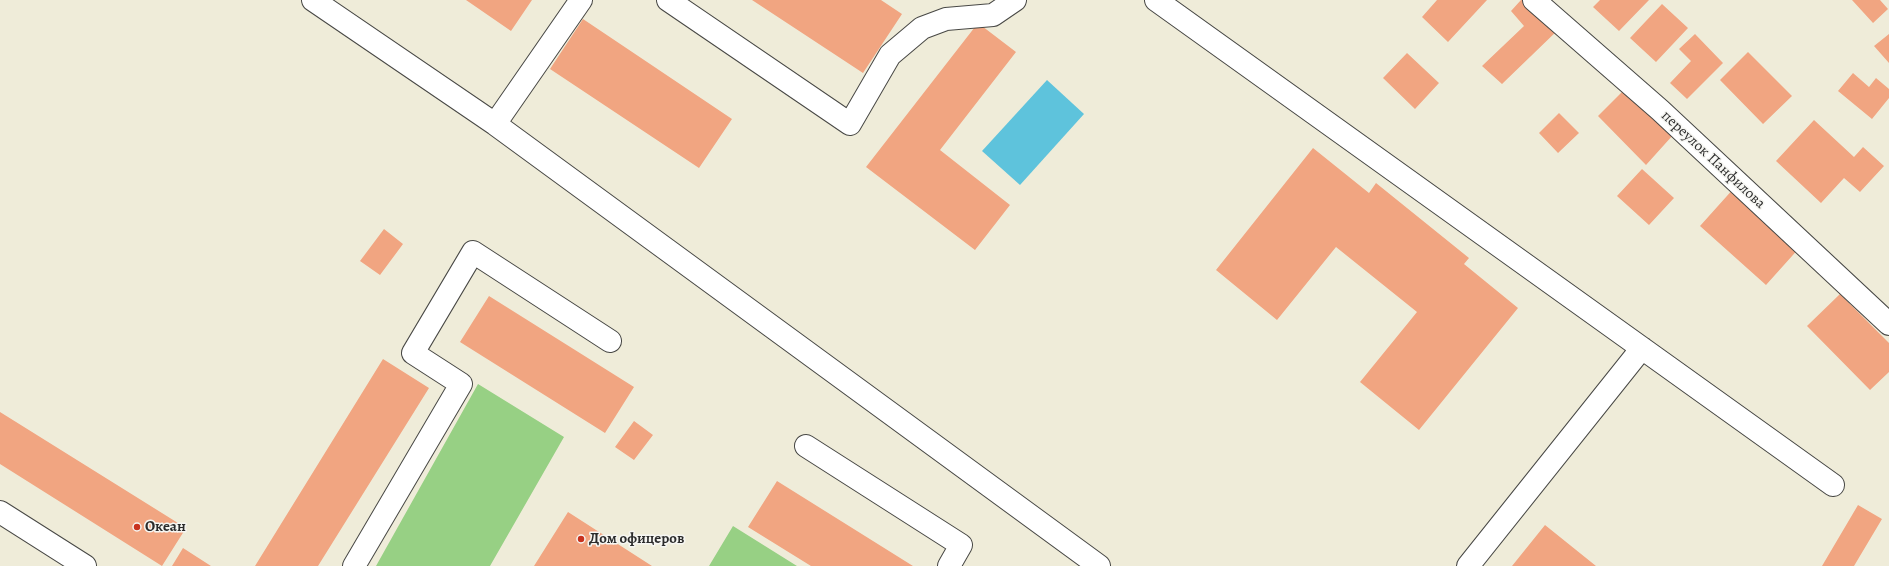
<!DOCTYPE html>
<html>
<head>
<meta charset="utf-8">
<style>
	body { margin:0 }
	canvas { display:block; background:#efecd9 }
</style>
</head>
<body>
<canvas width="1889" height="566"></canvas>
<script>
const ctx = document.querySelector('canvas').getContext('2d');
ctx.lineJoin = 'round';
function paint(path, color) { ctx.fillStyle = color; ctx.fill(path, 'evenodd'); }
const poly = rows => new Path2D(rows.map(r => 'M' + r).join(''));
function stroke(path, color, width, dash) { ctx.strokeStyle = color; ctx.lineWidth = width; ctx.lineCap = dash ? 'butt' : 'round'; ctx.setLineDash(dash || []); ctx.stroke(path); }
function drawText(font, color, halo, rows, align = 'center') {
  ctx.font = font + ' Alegreya,serif'; ctx.lineWidth = 3; ctx.setLineDash([]); ctx.textBaseline = 'middle'; ctx.strokeStyle = halo; ctx.fillStyle = color; for (const [text, x, y, turn = 0] of rows) {
    ctx.save(); ctx.translate(x, y); ctx.rotate((+turn || 0) * Math.PI / 180); ctx.textAlign = isNaN(turn) ? turn : align; if (halo) ctx.strokeText(text, 0, 0); ctx.fillText(text, 0, 0); ctx.restore();
  }
}
paint(poly([
	[478,384,564,437,490,566,376,566],
	[733,526,797,566,709,566]
]), '#97d084');
paint(poly([
	[1047,80,1084,114,1020,185,982,151]
]), '#5ec3dc');
paint(poly([
	[466,0,532,0,511,31],
	[752,0,881,0,902,14,863,73],
	[1437,0,1487,0,1448,42,1422,17],
	[1521,0,1529,0,1560,28,1502,84,1482,66,1524,26,1511,11],
	[1600,0,1649,0,1619,31,1593,7],
	[1852,0,1880,0,1888,9,1873,23],
	[1662,4,1688,28,1656,62,1630,38],
	[583,19,732,119,699,168,550,69],
	[978,23,1016,52,940,150,1010,205,975,250,866,167],
	[1695,34,1723,63,1687,99,1670,83,1691,61,1679,49],
	[1889,34,1889,63,1874,46],
	[1748,52,1792,96,1763,124,1720,80],
	[1407,53,1439,83,1415,109,1383,78],
	[1853,73,1869,87,1876,78,1889,89,1889,98,1872,119,1838,91],
	[1627,87,1673,135,1646,165,1598,116],
	[1559,113,1579,133,1558,153,1539,133],
	[1814,120,1854,157,1863,147,1884,166,1860,192,1844,178,1821,203,1776,161],
	[1313,148,1369,193,1376,183,1469,258,1464,264,1518,308,1419,430,1360,382,1417,312,1336,247,1277,320,1216,270],
	[1642,169,1674,198,1649,225,1617,196],
	[1735,187,1801,246,1766,285,1700,226],
	[384,229,403,244,380,275,360,261],
	[1840,294,1889,343,1889,372,1870,390,1807,326],
	[489,296,634,387,605,433,460,342],
	[383,359,429,388,318,566,255,566],
	[0,412,186,528,162,566,0,464],
	[634,421,653,435,634,460,615,447],
	[777,481,913,566,811,566,748,527],
	[1858,505,1882,519,1854,566,1822,566],
	[568,512,652,566,534,566],
	[1545,525,1596,566,1512,566],
	[183,548,211,566,172,566]
]), '#f1a581');
const minor = poly([
	[313,0,495,124,1099,566],
	[668,0,850,124,890,55,922,28,946,19,993,15,1015,0],
	[1156,0,1833,485],
	[1534,0,1660,110,1889,324],
	[495,124,581,0],
	[806,446,961,545,949,566],
	[0,512,85,566],
	[354,566,461,384,413,353,473,252,610,341],
	[1468,566,1642,348]
]);
stroke(minor, '#484845', 24);
stroke(minor, '#fff', 22);
for (const [x, y, r, color] of [
	[137,527,4,"#c8321e"],
	[581,539,4,"#c8321e"]
]) { const dot = new Path2D(); dot.arc(x, y, r, 0, 2 * Math.PI); ctx.fillStyle = color; ctx.fill(dot); stroke(dot, '#f6f6f2', 1.5); }
drawText('15px', '#2b2b2b', '#f6f6f2', [
	["переулок Панфилова",1713,160,43]
]);
drawText('bold 15px', '#2b2b2b', '#f6f6f2', [
	["Океан",145,527],
	["Дом офицеров",589,539]
], 'left');
</script>
</body>
</html>
